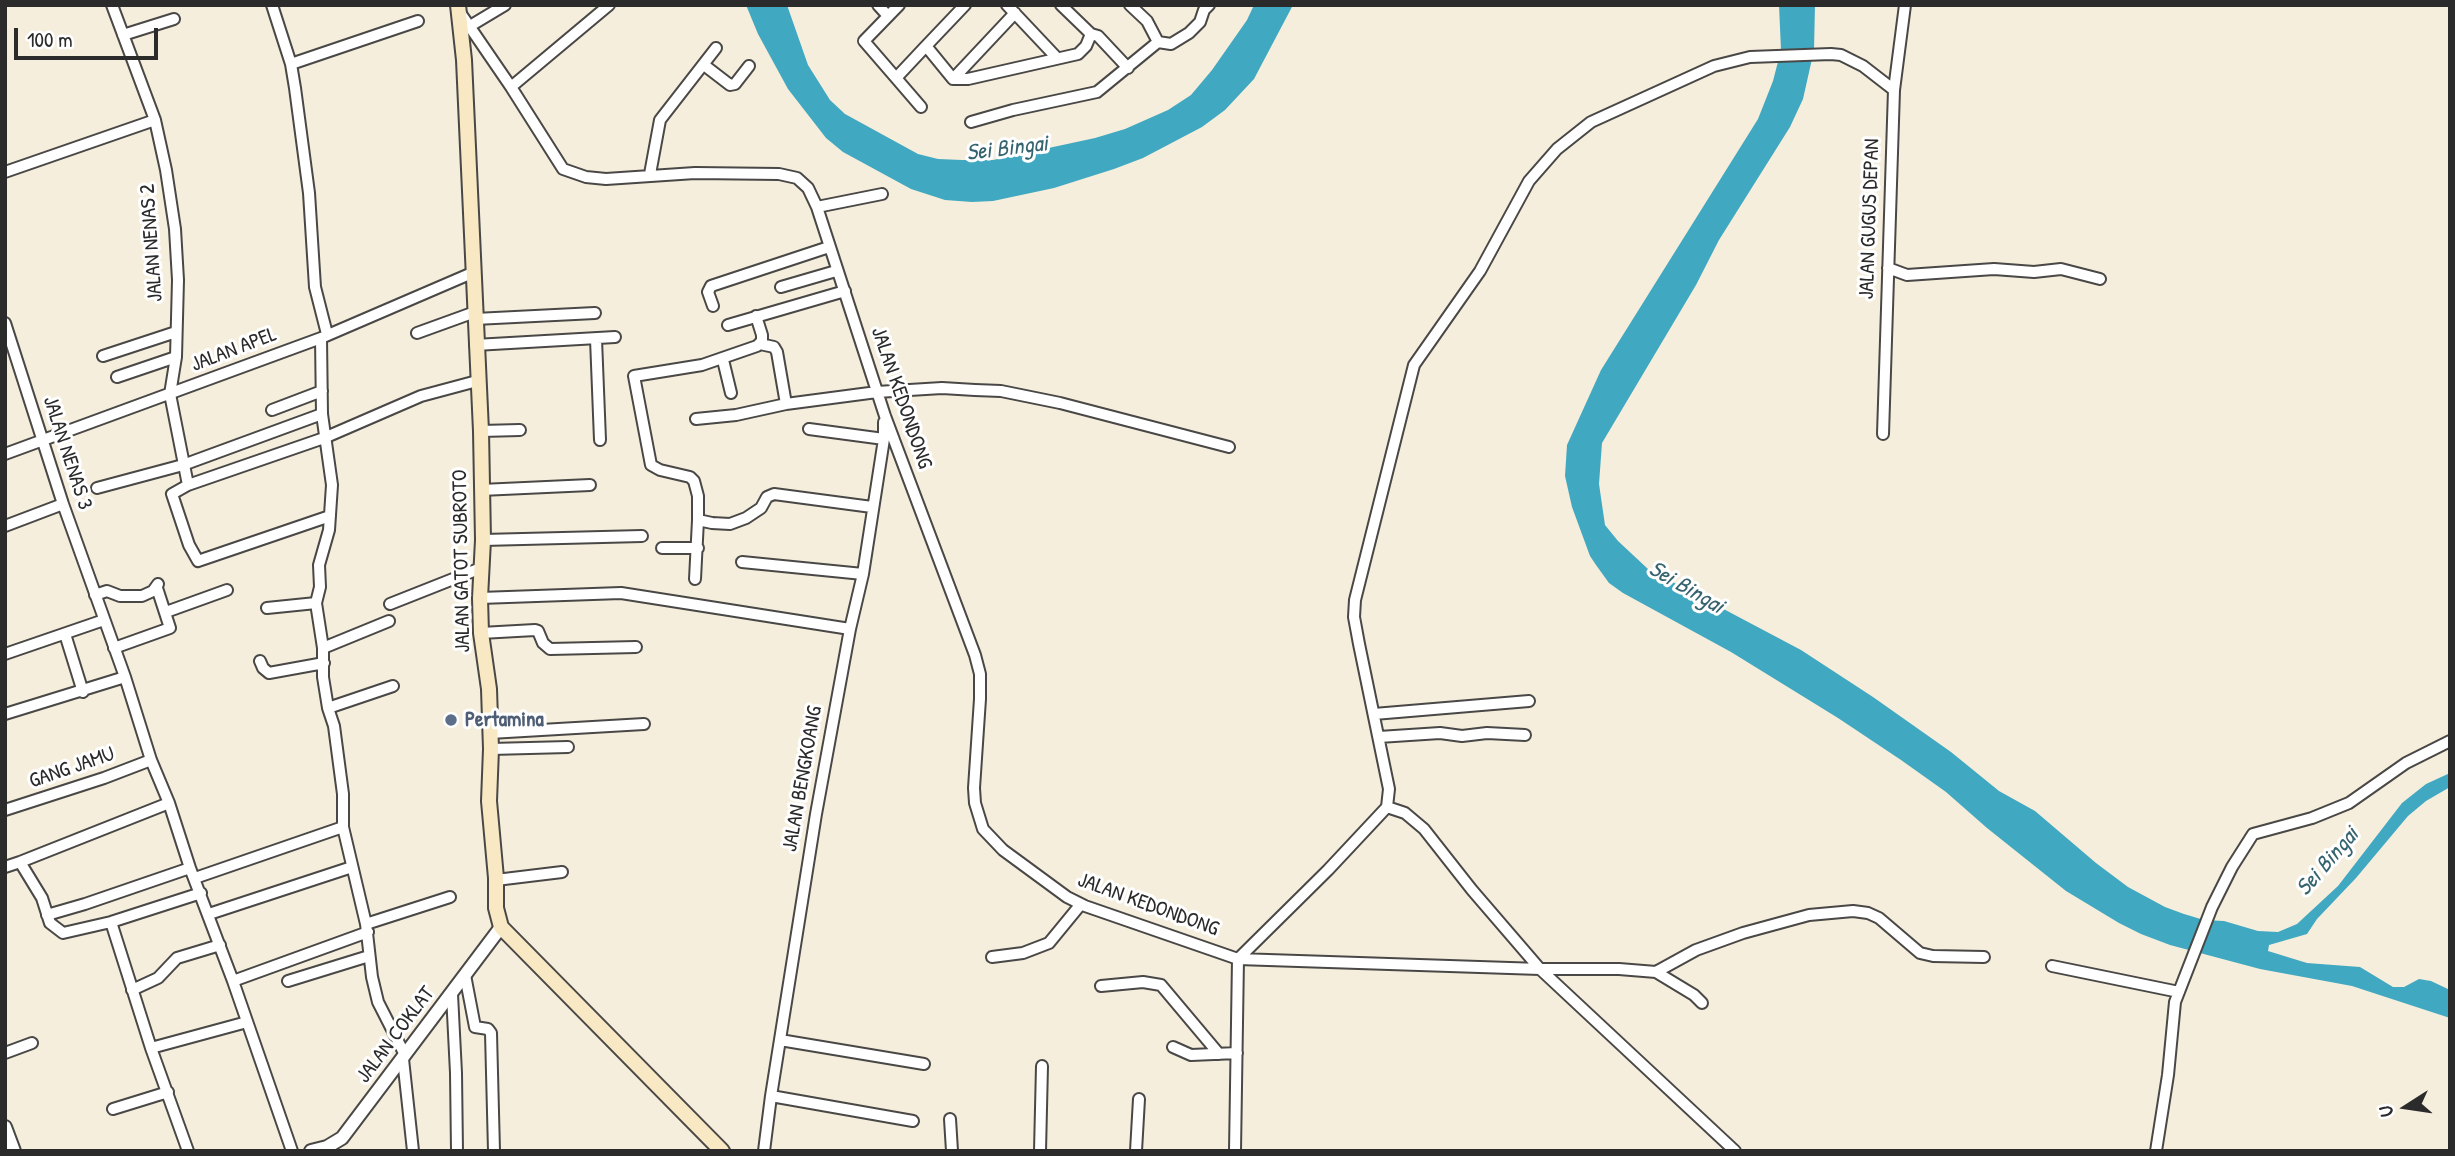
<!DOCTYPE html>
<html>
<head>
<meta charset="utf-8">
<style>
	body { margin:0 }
	#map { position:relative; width:2455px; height:1156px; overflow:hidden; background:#f5eedc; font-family:"Patrick Hand",sans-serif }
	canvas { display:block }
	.frame { position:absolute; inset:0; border:7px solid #2b2b2b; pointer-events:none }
	.north { position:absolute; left:2371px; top:1072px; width:70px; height:70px; -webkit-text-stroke:5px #fff; paint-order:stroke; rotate:258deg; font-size:19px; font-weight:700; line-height:28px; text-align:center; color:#2b2b2b }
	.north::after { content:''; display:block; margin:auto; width:24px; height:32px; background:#2b2b2b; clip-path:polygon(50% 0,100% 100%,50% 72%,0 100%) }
	.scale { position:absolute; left:14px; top:28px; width:144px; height:32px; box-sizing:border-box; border:4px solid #2b2b2b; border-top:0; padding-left:9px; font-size:21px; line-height:24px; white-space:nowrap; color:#2b2b2b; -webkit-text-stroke:5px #fff; paint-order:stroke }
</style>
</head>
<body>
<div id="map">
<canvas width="2455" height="1156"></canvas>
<div class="frame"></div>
<div class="north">U</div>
<div class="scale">100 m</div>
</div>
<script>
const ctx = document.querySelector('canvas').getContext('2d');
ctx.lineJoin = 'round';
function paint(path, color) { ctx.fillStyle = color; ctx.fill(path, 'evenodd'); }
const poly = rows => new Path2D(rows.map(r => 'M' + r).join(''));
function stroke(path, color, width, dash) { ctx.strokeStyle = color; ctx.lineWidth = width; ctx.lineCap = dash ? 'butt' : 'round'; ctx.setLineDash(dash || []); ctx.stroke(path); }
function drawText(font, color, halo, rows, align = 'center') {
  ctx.font = font + ' "Patrick Hand",sans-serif'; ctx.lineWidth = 6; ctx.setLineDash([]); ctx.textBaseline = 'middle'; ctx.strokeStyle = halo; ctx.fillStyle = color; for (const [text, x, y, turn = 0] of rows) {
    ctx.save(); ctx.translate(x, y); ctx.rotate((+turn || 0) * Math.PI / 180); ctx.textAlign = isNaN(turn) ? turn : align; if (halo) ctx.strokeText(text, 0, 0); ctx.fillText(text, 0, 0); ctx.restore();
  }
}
paint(poly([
	[746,5,787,5,808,65,830,100,845,114,918,154,938,159,962,160,993,160,1095,138,1125,129,1168,110,1191,95,1212,70,1247,20,1254,5,1293,5,1254,79,1225,110,1202,127,1143,158,1114,169,1054,188,993,201,972,202,945,200,911,189,843,152,826,138,788,89,758,34],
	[1779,5,1815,5,1814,50,1803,99,1790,127,1719,240,1696,285,1602,443,1599,484,1605,525,1618,541,1648,569,1801,650,1873,697,1951,752,1999,791,2035,811,2096,863,2128,887,2165,907,2184,914,2204,920,2224,921,2258,931,2278,932,2297,924,2338,886,2402,803,2426,784,2450,773,2450,787,2426,801,2408,816,2356,878,2317,919,2307,934,2269,945,2268,951,2307,963,2360,967,2393,987,2404,987,2419,979,2431,981,2450,990,2450,1018,2352,986,2260,969,2170,945,2141,934,2119,923,2066,891,1987,828,1946,792,1901,760,1838,718,1731,652,1623,593,1609,583,1596,565,1590,556,1572,507,1565,476,1567,445,1601,370,1758,119,1773,81,1781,50]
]), '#41a8c1');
const minor = poly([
	[112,5,155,120,166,170,175,229,178,280,176,357,170,394,188,485],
	[272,5,291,64,295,88,309,193,315,287,327,334],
	[878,5,888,16],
	[899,5,864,41,896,78,926,46,953,79,968,79,1078,54,1086,46,1091,34],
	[1007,5,1057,58],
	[1061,5,1091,34,1098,36,1128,68],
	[1130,5,1147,21,1158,42],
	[461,14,511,87,563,169,586,177,606,179,695,173,779,174,797,178,808,188,817,207,885,416,975,655,980,674,980,699,974,788,975,803,983,829,1003,850,1067,897,1085,906,1238,959,1540,969,1619,969,1656,972,1696,950,1743,933,1809,915,1853,911,1868,913,1879,918,1920,953,1933,956,1984,957],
	[470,26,505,5],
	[123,35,174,19],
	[926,46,965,5],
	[291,64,418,21],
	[704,65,730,85,735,84,749,66],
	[896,78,921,107],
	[953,79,1015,13],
	[511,87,609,5],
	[971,122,1013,110,1097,92,1158,42,1171,44,1189,33,1200,22,1204,10,1209,5],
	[5,172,155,120],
	[650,174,660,120,716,48],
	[817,207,882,194],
	[1888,268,1907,275,1994,269,2034,272,2061,269,2100,279],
	[781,287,836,271],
	[713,306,708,292,711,286,829,247],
	[756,316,762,335,762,341,757,346,702,365,634,376,651,465,660,470,690,477,694,481,698,496,698,520,712,523,730,524,746,518,761,508,767,497,774,494,872,507],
	[475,319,595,313],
	[5,323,63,504,125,677,151,760,169,803,190,868,233,981,292,1151],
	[728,325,845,291],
	[417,333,475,312],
	[321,338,322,414,332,485,329,530,319,565,320,587,316,603,323,648,323,677,328,708,334,726,343,794,343,827,366,924,372,977,378,1002,405,1055],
	[596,339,600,440],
	[760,344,774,347,777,352,786,404],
	[475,345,615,337],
	[103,356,176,332],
	[723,360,731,393],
	[117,377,176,357],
	[272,410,322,391],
	[696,419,736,415,786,404,877,392,942,388,975,390,1001,391,1060,403,1229,447],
	[809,429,884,439],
	[481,431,520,430],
	[1883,434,1894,90,1905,5],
	[5,454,321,338,472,273],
	[97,488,183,465,322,414],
	[481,490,590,485],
	[330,516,198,561,189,545,172,494,188,485,324,438,421,396,477,381],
	[5,526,63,504],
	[483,540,642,536],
	[662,548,698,548],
	[742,562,863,574],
	[695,579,698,520],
	[95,595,107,591,120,596,142,596,153,591,158,584],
	[480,598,621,593,850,629],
	[390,604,481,568],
	[267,608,316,603],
	[166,612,227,590],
	[481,633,535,630,538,631,543,643,550,649,636,647],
	[65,634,83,692],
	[114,648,170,628,157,588],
	[323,648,389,621],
	[5,654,104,620],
	[260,661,263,668,269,673,324,663],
	[328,708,393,686],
	[5,714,125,677],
	[1374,714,1529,701],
	[490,733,644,724],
	[1379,737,1440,733,1462,736,1487,733,1525,735],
	[491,749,568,747],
	[169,803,20,862,42,898,50,923,63,933,111,922,201,893],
	[1387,807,1405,813,1424,829,1472,890,1540,969,1735,1151],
	[5,810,104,778,151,760],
	[5,867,20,862],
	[195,878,343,827],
	[496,880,562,872],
	[209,914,352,867],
	[47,915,85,904,190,868],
	[111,922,151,1048,188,1151],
	[366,924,450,897],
	[992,957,1023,953,1049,943,1081,904],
	[2052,966,2179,992],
	[1656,972,1694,995,1702,1003],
	[465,975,475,1027,488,1029,491,1033,494,1151],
	[233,981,368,932],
	[288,981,369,956],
	[1101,986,1143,982,1161,985,1219,1054],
	[132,990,158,978,177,958,220,945],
	[452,994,456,1073,457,1151],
	[780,1040,924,1064],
	[1173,1047,1191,1055,1237,1053],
	[151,1048,247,1022],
	[5,1053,32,1043],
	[403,1059,413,1151],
	[771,1096,913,1121],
	[113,1109,168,1092],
	[950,1119,952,1151],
	[764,1151,771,1096,816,814,850,629,863,574,884,439,884,422],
	[1040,1151,1042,1066],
	[1136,1151,1139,1099],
	[1235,1151,1238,959,1328,870,1387,807,1389,789,1359,644,1354,617,1355,600,1414,365,1480,271,1529,181,1557,149,1591,122,1714,66,1750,57,1831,54,1841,55,1863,66,1894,90],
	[2156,1151,2168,1075,2175,1002,2212,907,2232,867,2253,834,2312,818,2349,803,2406,763,2450,741]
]);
const tertiary = poly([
	[5,1127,14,1151],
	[311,1151,327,1147,342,1138,501,927]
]);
const secondary = poly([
	[458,5,464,60,481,431,483,540,480,598,481,633,489,689,491,749,489,801,496,878,496,908,501,927,722,1151]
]);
stroke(minor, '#494846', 14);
stroke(tertiary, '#494846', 16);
stroke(secondary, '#494846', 18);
stroke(minor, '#fff', 10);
stroke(tertiary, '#fff', 12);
stroke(secondary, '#f8e8c3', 14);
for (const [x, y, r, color] of [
	[451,720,7,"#5c6f8a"]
]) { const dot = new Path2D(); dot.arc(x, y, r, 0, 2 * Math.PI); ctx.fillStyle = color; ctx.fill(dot); stroke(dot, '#fff', 2.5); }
drawText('21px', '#2b2b2b', '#fff', [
	["JALAN GUGUS DEPAN",1870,219,-88],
	["JALAN NENAS 2",152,243,-94],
	["JALAN APEL",234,350,-21],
	["JALAN KEDONDONG",901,398,71],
	["JALAN NENAS 3",67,453,72],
	["JALAN GATOT SUBROTO",462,561,-91],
	["GANG JAMU",72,768,-19],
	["JALAN BENGKOANG",803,779,-80],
	["JALAN KEDONDONG",1148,905,20],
	["JALAN COKLAT",396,1035,-53]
]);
drawText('bold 21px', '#4e5e75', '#fff', [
	["Pertamina",465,720]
], 'left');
drawText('italic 23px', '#35636e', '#fff', [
	["Sei Bingai",1007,149,-7],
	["Sei Bingai",1686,588,30],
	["Sei Bingai",2328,862,-49]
]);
</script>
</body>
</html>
